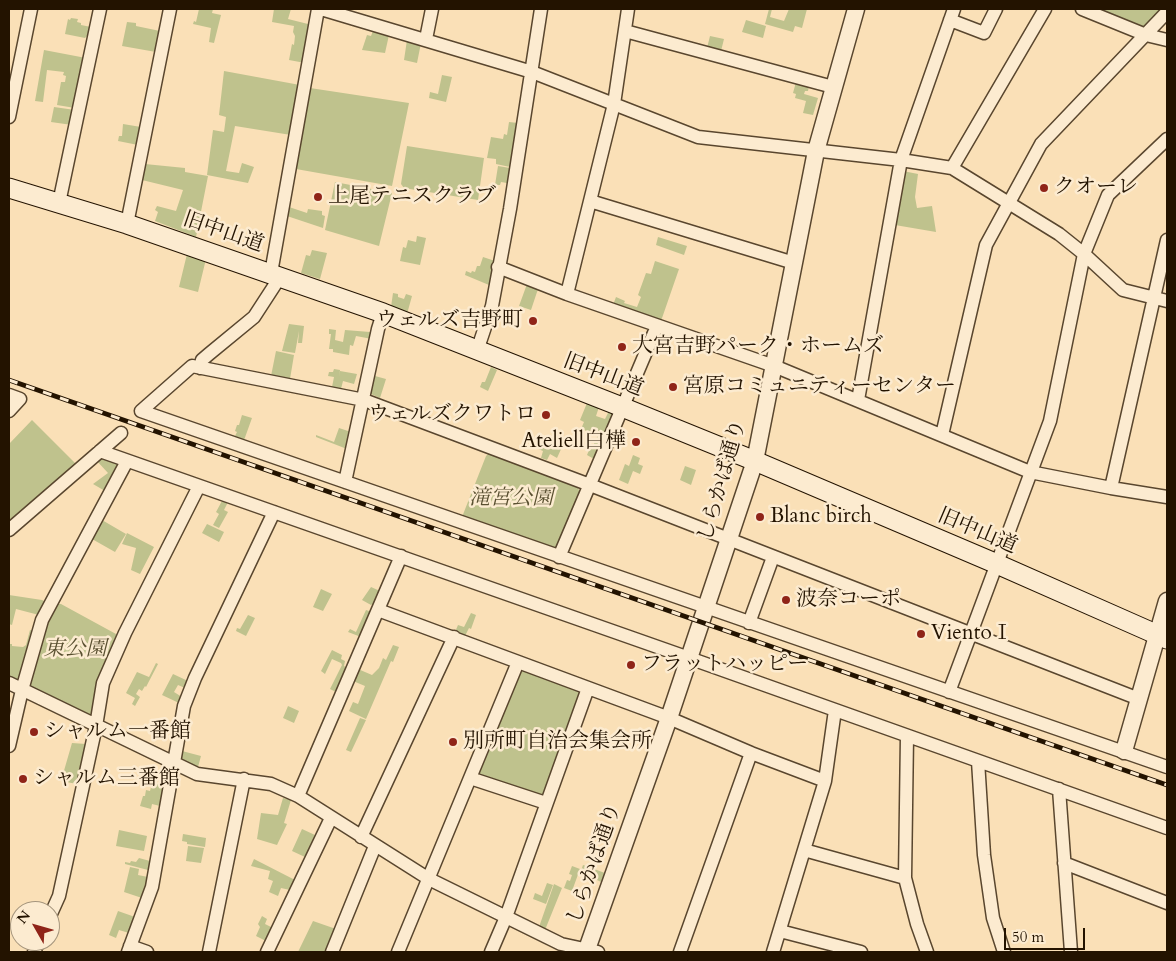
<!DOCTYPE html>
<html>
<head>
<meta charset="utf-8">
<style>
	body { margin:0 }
	#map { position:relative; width:1176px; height:961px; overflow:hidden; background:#fae0b7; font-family:Cardo,serif }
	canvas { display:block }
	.frame { position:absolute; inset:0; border:10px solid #231300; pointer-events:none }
	.north { position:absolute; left:10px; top:901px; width:50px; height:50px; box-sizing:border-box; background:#fcebd0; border:1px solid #a5957d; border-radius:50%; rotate:308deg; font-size:14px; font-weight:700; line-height:20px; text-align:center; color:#231300 }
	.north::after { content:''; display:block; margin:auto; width:18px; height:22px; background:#8f2418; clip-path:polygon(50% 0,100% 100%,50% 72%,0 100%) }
	.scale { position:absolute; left:1004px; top:928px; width:81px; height:22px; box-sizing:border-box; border:2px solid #231300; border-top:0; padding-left:6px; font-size:15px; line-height:18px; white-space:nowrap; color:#231300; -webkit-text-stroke:4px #fcebd0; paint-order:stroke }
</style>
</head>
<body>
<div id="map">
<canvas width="1176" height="961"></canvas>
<div class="frame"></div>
<div class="north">N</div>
<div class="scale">50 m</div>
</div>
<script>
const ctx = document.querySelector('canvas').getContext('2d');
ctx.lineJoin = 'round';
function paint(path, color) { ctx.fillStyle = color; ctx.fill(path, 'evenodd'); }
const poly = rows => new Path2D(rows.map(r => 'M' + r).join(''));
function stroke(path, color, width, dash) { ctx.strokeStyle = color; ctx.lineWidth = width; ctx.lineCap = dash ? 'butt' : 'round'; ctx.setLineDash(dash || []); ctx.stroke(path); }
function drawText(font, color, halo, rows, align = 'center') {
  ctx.font = font + ' Cardo,"Noto Serif JP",serif'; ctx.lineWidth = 5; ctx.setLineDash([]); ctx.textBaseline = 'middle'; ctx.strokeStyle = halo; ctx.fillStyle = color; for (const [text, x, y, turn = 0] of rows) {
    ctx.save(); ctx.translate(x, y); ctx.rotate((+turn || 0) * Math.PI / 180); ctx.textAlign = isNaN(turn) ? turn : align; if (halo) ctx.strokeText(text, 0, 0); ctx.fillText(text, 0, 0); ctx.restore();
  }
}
paint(poly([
	[199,9,213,9,212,13,221,15,214,43,209,42,211,28,193,24,194,21,196,22],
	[274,9,291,9,288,19,312,25,305,63,289,60,292,44,294,45,295,36,293,32,294,26,272,22],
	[769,9,772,9,770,17,784,21,789,9,807,9,802,28,795,26,793,32,765,24],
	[1097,9,1162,9,1144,28],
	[71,18,78,19,77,22,81,23,81,25,91,27,89,34,85,38,65,34,68,19,70,20],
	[746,20,766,26,763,38,742,32],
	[127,22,136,23,136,26,160,31,156,52,122,46],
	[373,31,389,35,385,53,362,50,367,35,371,36],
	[710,36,724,39,721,51,707,48],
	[407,40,421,43,417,63,404,60],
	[44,50,86,58,75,108,57,105,61,82,65,82,66,76,63,75,64,72,47,70,43,102,35,101],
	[224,71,300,85,291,135,235,126,226,171,239,173,242,163,254,167,248,183,207,175,213,130,224,132,226,117,219,115],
	[442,75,452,77,446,102,429,98,430,92,438,94],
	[796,82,809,86,808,91,805,91,804,94,818,98,813,115,803,113,806,101,795,98,796,94,793,93],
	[310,88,409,103,392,186,296,169],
	[54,107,75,110,72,125,51,122],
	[509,122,518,123,510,167,496,164,496,159,487,158,491,137,503,139,504,134,507,135],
	[123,124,141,127,138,145,118,141,119,136,122,136],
	[407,146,484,158,478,200,404,188,401,184],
	[145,164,185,168,185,172,208,176,196,237,155,221,158,212,155,210,157,206,176,211,183,190,142,180],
	[498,166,510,168,507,183,501,182,500,185,495,185],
	[903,171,918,174,915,197,917,208,932,206,936,232,895,225],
	[335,182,392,193,379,246,325,230],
	[289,207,307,213,308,209,322,211,322,215,325,216,323,228,287,216],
	[417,236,426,238,420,265,400,261,403,247,406,248,408,240,416,242],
	[658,237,687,246,684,255,656,245],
	[312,250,327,253,320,279,301,273,306,255,310,256],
	[187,254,206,259,198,292,179,287],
	[483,257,495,261,489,285,465,275,466,271,471,273,472,271,475,272,477,266,480,266],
	[655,261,679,269,661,321,613,305,616,297,625,301,624,303,637,307,641,297,638,295,646,273,651,274],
	[527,284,538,289,531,310,519,306],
	[393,293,398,294,398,297,404,299,406,294,412,296,407,314,391,307],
	[289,324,304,326,302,343,298,343,299,331,295,353,282,351],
	[329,329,336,330,335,340,343,342,345,330,370,332,372,339,356,336,353,346,350,345,349,355,333,352,333,349,329,349,331,334,329,334],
	[276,351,294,355,290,379,271,376],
	[491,367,497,370,488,391,480,387,482,382,485,382],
	[334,369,340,370,339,377,340,371,357,374,354,384,343,381,341,389,332,387,334,377,328,376,329,372,333,372],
	[375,376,386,379,380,398,371,394],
	[587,403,599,407,596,416,605,419,609,411,611,412,613,416,594,459,587,455,590,448,592,448,598,435,581,429,584,422,580,420],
	[242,415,252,418,243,443,231,439,232,435,235,436,237,432,235,431,237,425,239,425],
	[32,420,76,464,9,524,9,444],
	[339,428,351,432,347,449,316,437,316,435,334,442],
	[546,441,562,447,557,458,550,454,547,460,541,458,543,451,536,448,538,445,543,447],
	[489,453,578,488,580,492,556,548,552,551,462,517,486,456],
	[633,455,640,458,638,464,643,466,640,474,633,471,628,484,619,480,625,464,629,466],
	[103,457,117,462,119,467,105,491,93,484,108,473,96,460],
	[685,466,696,470,691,485,680,480],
	[223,499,228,502,224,510,228,512,219,528,213,525,219,514,216,512],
	[102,520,126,534,115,552,92,539],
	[207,524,224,532,219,542,202,533],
	[127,533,154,547,140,574,131,570,136,548,122,544],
	[371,587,380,591,375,603,371,605,362,600],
	[321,589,332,594,323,611,313,607],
	[9,595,42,600,46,602,39,615,16,609,12,625,9,624],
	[57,604,61,604,116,634,117,639,104,666,92,713,88,716,32,689,30,685,47,621],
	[366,610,369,611,371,616,361,637,348,632,350,629,356,632],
	[471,613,476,615,471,629,469,628,465,636,455,632,458,625,464,627],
	[248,615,255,618,246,636,236,631,237,628,240,629],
	[30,630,34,631,21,678,15,681,9,678,9,644,12,644,12,646,23,647,26,645],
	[393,645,399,647,393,662,391,661,366,719,349,711,353,702,358,704,365,686,353,681,358,669,372,675,379,668,383,658,386,660],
	[332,650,342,655,341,659,345,661,344,666,347,668,336,692,330,689,342,665,341,663,332,659,325,674,321,671],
	[156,663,158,664,146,687,145,686,142,691,139,689,136,694,140,697,135,706,132,704,135,698,126,693,137,672,149,677],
	[520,669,583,693,543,799,476,775],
	[173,674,188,681,185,688,178,685,174,692,182,697,179,703,162,695],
	[288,706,299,711,294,723,283,718],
	[360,718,366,720,351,752,346,750],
	[72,743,86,744,77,784,61,781],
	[182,751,201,756,198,767,183,764,180,758],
	[152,783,165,785,160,806,152,804,151,809,140,806,143,796,145,796,146,790,150,791],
	[283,798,291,800,284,823,287,824,277,845,257,839,261,813,278,815],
	[302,829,315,835,305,857,292,851],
	[119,830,147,836,144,851,116,846],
	[183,834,206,838,205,847,187,844,187,842,182,841],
	[188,846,204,848,201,863,186,861],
	[139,858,150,861,148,870,125,864,125,862,130,863,131,861,136,862],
	[254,859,295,880,290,890,281,888,278,896,269,892,273,881,268,879,270,871,251,866],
	[583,865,605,873,601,882,595,879,595,876,581,871],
	[572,866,580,869,572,891,564,888,567,880,570,881,572,875,569,874],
	[130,867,139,869,138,875,148,877,146,889,142,898,124,892],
	[547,883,553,885,546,904,533,899,535,893,542,896],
	[554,884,562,888,545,930,539,927],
	[118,911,135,917,129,933,119,930,116,938,109,935],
	[262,916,267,919,265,924,273,928,266,941,256,936,260,927,258,924],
	[313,921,336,929,326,952,298,952]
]), '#bfc28d');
const minor = poly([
	[321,9,532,72,698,137,901,160,952,168,1059,234,1084,254,1123,290,1167,301],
	[1082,9,1146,35,1167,40],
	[950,20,984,33,996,9],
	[625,31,833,87],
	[426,39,432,9],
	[9,117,31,9],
	[952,168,1045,9],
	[590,201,794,263],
	[59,203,100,9],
	[127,224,170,9],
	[498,267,567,294,774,366,1030,472,1111,488,1167,497],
	[271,273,318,9],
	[567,294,614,104,628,9],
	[477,351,492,306,510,209,541,9],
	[200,368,202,360,209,354,254,317,280,277],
	[9,395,20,399,9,411],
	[858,400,901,160,954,9],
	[942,435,986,245,1041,144,1167,12],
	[100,451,689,658,1167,828],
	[345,482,378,329,383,313],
	[1111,488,1167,240],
	[9,530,121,433],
	[559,557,657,326],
	[378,610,669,718,751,753,825,781],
	[749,623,773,557],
	[9,683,197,774,271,784,298,796,429,879,561,944,598,952],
	[949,692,1050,421,1084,254,1108,195,1167,139],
	[1139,699,590,485,364,400,192,366,141,411,1167,767],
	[907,736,905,878,917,924,927,952],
	[9,746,22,690,42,620,127,461],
	[978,761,984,855,993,918,1004,952],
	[470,778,546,803],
	[1059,789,1071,952],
	[298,796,401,556],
	[361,837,454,637],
	[804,850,905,878],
	[1064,863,1167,903],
	[50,916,59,896,96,726,103,683,125,633,199,486],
	[780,931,861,952],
	[130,946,147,952],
	[34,952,39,941],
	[128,952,152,887,184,706,195,678,274,512],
	[209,952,244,779],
	[267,952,331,818],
	[332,952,375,846],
	[398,952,518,662],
	[491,952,506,917,588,688],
	[680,952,751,753],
	[773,952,825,781,835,710]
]);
const tertiary = poly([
	[1124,751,1167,601],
	[586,952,669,718,755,461,816,151,856,9]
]);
const secondary = poly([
	[9,188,127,224,383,313,622,407,755,461,997,564,1167,639]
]);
stroke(minor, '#59462e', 15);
stroke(tertiary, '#59462e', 19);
stroke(secondary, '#231300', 21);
stroke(minor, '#fcebd0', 12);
stroke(tertiary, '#fcebd0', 16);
stroke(secondary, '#fcebd0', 19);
const rail = poly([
	[9,380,1167,785]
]);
stroke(rail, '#231300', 5);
stroke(rail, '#fcebd0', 3, [9]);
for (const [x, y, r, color] of [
	[1044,188,5,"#8f2418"],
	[318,197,5,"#8f2418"],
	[533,321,5,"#8f2418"],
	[622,347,5,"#8f2418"],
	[673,387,5,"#8f2418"],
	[546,415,5,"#8f2418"],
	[636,442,5,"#8f2418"],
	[760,517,5,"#8f2418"],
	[786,600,5,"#8f2418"],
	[921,634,5,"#8f2418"],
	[631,665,5,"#8f2418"],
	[34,732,5,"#8f2418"],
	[453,742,5,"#8f2418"],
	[23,779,5,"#8f2418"]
]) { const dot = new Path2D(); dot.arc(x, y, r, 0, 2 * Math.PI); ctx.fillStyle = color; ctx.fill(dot); stroke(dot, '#fcebd0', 2); }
drawText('21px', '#231300', '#fcebd0', [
	["クオーレ",1054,188],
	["上尾テニスクラブ",328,197],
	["ウェルズ吉野町",523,321,"right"],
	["大宮吉野パーク・ホームズ",632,347],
	["宮原コミュニティーセンター",683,387],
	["ウェルズクワトロ",536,415,"right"],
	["Ateliell白樺",626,442,"right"],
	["Blanc birch",770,517],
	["波奈コーポ",796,600],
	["VientoⅠ",931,634],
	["フラットハッピー",641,665],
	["シャルム一番館",44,732],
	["別所町自治会集会所",463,742],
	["シャルム三番館",33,779]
], 'left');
drawText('21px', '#231300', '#fcebd0', [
	["旧中山道",223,233,19],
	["旧中山道",603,376,21],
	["しらかば通り",723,481,-74],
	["旧中山道",977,532,23],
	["しらかば通り",595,864,-71]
]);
drawText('italic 21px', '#5a5031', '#fcebd0', [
	["滝宮公園",511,499],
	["東公園",75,650]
]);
</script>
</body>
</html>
